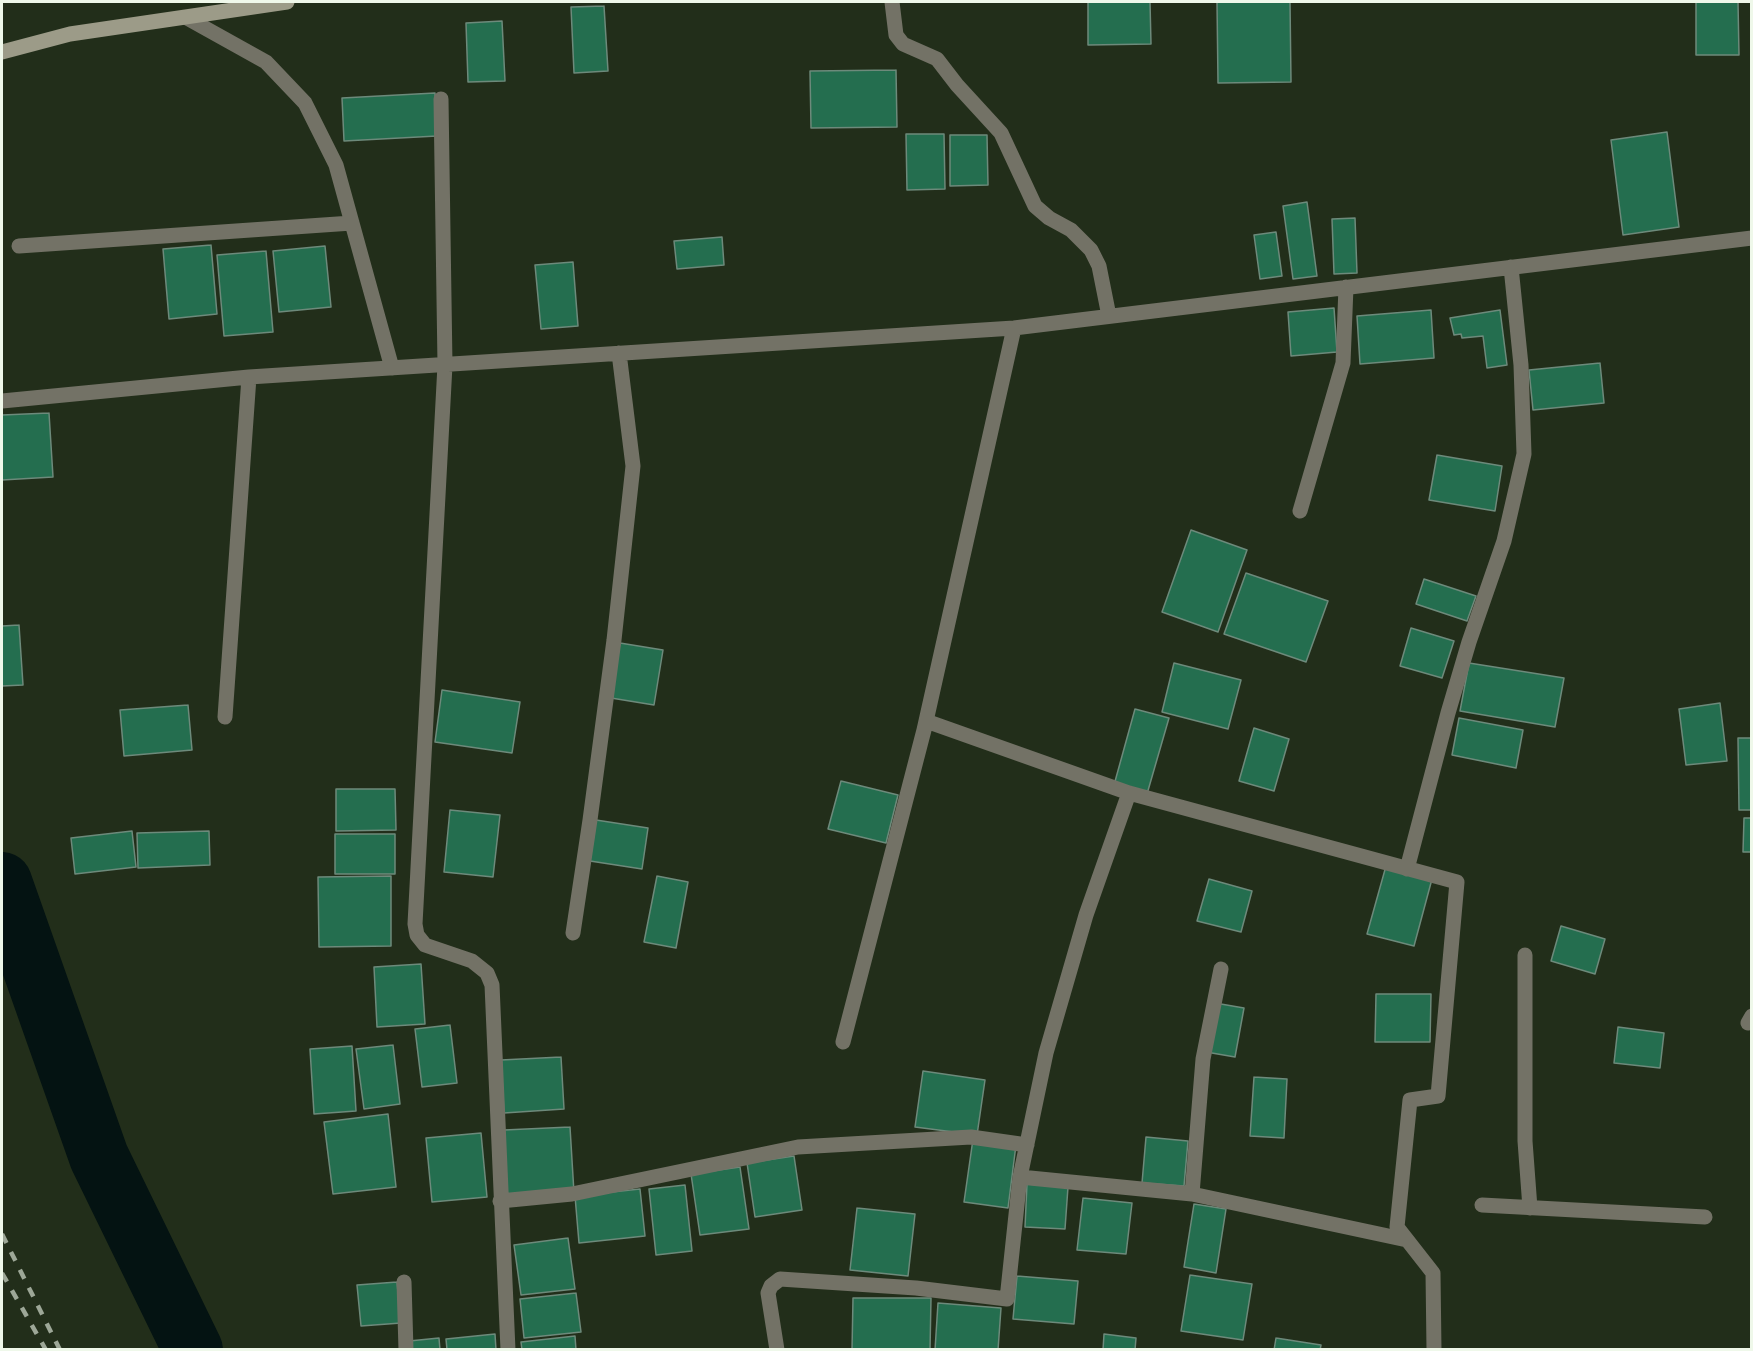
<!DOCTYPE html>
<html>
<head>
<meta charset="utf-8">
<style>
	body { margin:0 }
	#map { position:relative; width:1753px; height:1351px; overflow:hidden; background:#222e1a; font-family:"DejaVu Sans",sans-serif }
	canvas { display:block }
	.frame { position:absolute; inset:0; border:3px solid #eff8ea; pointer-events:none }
</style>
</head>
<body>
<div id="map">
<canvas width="1753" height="1351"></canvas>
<div class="frame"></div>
</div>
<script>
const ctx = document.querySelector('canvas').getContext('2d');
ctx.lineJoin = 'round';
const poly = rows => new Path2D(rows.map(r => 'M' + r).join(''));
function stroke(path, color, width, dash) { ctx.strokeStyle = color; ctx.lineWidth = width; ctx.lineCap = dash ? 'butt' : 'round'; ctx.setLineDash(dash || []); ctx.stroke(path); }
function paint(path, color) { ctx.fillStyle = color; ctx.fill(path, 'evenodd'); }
stroke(poly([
	[2,882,99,1157,193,1350]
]), '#041312', 60);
const building = poly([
	[1088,2,1150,2,1151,44,1088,45,1088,2],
	[1217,2,1290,2,1291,82,1218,83,1217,2],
	[1696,2,1738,2,1739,55,1696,55,1696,2],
	[604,6,608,71,574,73,571,7,604,6],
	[502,21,505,81,468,82,466,23,502,21],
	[896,70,897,127,811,128,810,71,896,70],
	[435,93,437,136,344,141,342,98,435,93],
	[1667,132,1679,227,1623,235,1611,140,1667,132],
	[906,134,944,134,945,189,907,190,906,134],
	[950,135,987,135,988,185,950,186,950,135],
	[1307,202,1317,276,1293,279,1283,206,1307,202],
	[1355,218,1357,273,1334,274,1332,219,1355,218],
	[1276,232,1282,276,1260,279,1254,235,1276,232],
	[722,237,724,265,677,269,674,241,722,237],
	[211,245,217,314,169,319,163,249,211,245],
	[325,246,331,307,279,312,273,251,325,246],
	[266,251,273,332,224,336,217,255,266,251],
	[573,262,578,326,541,329,535,265,573,262],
	[1334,308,1337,352,1291,356,1288,312,1334,308],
	[1431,310,1434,358,1360,364,1357,316,1431,310],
	[1500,310,1507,365,1487,368,1483,336,1462,338,1461,334,1454,335,1450,318,1500,310],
	[1600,363,1604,403,1533,410,1529,370,1600,363],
	[49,413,53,477,2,480,2,415,49,413],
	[1437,455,1502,466,1495,511,1429,500,1437,455],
	[1191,530,1247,550,1218,632,1162,612,1191,530],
	[1246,573,1328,601,1306,662,1224,634,1246,573],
	[1424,579,1476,596,1467,621,1416,604,1424,579],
	[19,625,23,685,2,686,2,626,19,625],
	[1411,628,1454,641,1442,678,1400,666,1411,628],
	[620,643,663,650,654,705,611,698,620,643],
	[1174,663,1241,680,1228,729,1162,712,1174,663],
	[1469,663,1564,678,1555,727,1460,711,1469,663],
	[442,690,520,702,512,753,435,742,442,690],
	[1720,703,1727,761,1686,765,1679,709,1720,703],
	[188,705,192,750,124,756,120,710,188,705],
	[1135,709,1169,718,1147,794,1114,785,1135,709],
	[1459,718,1523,730,1516,768,1452,755,1459,718],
	[1254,728,1289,739,1274,791,1239,781,1254,728],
	[1738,738,1752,738,1752,810,1739,810,1738,738],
	[841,781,898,795,886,843,828,829,841,781],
	[336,789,395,789,396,830,336,831,336,789],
	[450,810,500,815,493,877,444,872,450,810],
	[1744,818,1752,818,1752,852,1743,852,1744,818],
	[596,820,648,828,642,869,590,861,596,820],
	[132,831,136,867,75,874,71,838,132,831],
	[209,831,210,865,138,868,137,833,209,831],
	[335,834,395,834,395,874,335,874,335,834],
	[1386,866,1432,879,1414,946,1367,934,1386,866],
	[391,876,391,946,319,947,318,877,391,876],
	[657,876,688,882,676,948,644,942,657,876],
	[1209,879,1252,891,1241,932,1197,921,1209,879],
	[1561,926,1605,939,1595,974,1551,961,1561,926],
	[421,964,425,1024,377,1027,374,967,421,964],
	[1376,994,1431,994,1430,1042,1375,1042,1376,994],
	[1215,1003,1244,1008,1235,1057,1206,1052,1215,1003],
	[450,1025,457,1083,422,1087,415,1029,450,1025],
	[1618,1027,1664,1033,1660,1068,1614,1063,1618,1027],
	[393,1045,400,1104,364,1109,356,1049,393,1045],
	[352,1046,356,1111,314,1114,310,1049,352,1046],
	[561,1057,564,1109,504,1113,501,1060,561,1057],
	[923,1071,985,1080,977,1135,915,1127,923,1071],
	[1254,1077,1287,1079,1284,1138,1250,1136,1254,1077],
	[388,1114,396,1187,333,1194,324,1122,388,1114],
	[570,1127,574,1193,507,1196,504,1130,570,1127],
	[481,1133,487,1197,432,1202,426,1138,481,1133],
	[1146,1137,1188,1141,1184,1186,1142,1183,1146,1137],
	[973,1139,1016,1145,1008,1208,964,1202,973,1139],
	[794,1156,802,1210,755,1217,747,1163,794,1156],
	[740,1167,749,1229,700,1235,691,1174,740,1167],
	[1027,1184,1068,1187,1065,1229,1025,1227,1027,1184],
	[685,1185,692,1251,656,1255,649,1189,685,1185],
	[640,1189,645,1236,579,1243,575,1196,640,1189],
	[1083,1198,1132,1203,1126,1254,1077,1250,1083,1198],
	[1194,1204,1226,1209,1216,1273,1184,1267,1194,1204],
	[857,1208,915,1214,908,1276,850,1270,857,1208],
	[568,1238,575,1289,521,1295,514,1245,568,1238],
	[1190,1275,1252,1284,1243,1340,1181,1331,1190,1275],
	[1017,1276,1078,1281,1074,1324,1013,1319,1017,1276],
	[397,1282,401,1323,361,1326,357,1285,397,1282],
	[576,1293,581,1332,524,1338,520,1299,576,1293],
	[853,1298,931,1298,930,1350,852,1350,853,1298],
	[938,1303,1001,1308,998,1350,935,1350,938,1303],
	[495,1334,496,1350,447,1350,446,1339,495,1334],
	[1104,1334,1136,1338,1135,1350,1103,1350,1104,1334],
	[575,1336,576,1350,522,1350,521,1342,575,1336],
	[439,1338,440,1350,410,1350,409,1341,439,1338],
	[1276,1338,1321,1345,1320,1350,1274,1350,1276,1338]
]);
paint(building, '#246e4f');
stroke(building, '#6d8a7b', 1.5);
stroke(poly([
	[892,2,896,35,903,44,937,59,957,85,1001,133,1035,206,1049,218,1071,230,1091,250,1099,266,1109,316],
	[187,18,266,62,305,103,336,165,392,368],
	[441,99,445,365,415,924,417,935,425,945,472,961,487,973,492,985,508,1350],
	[19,246,352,223],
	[2,401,249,377,1014,328,1752,238],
	[1300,511,1343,363,1346,287],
	[225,717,249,377],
	[926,721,1129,793,1457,882,1438,1096,1410,1100,1397,1227,1433,1273,1434,1350],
	[1407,869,1448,713,1469,642,1504,541,1524,454,1521,365,1511,267],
	[573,933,590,820,614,640,633,466,619,353],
	[1525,955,1525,1141,1530,1208],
	[1748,1023,1752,1016],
	[843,1042,924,730,1014,328],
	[1020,1177,1046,1053,1086,915,1129,793],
	[1192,1194,1203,1059,1221,969],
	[500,1201,572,1194,798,1147,971,1137,1027,1145],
	[1482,1205,1705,1217],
	[404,1282,406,1350],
	[777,1350,768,1293,771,1286,780,1279,916,1288,1007,1299,1020,1177,1192,1194,1407,1240]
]), '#737266', 15);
stroke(poly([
	[2,52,70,34,287,2]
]), '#9c9b88', 15);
stroke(poly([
	[2,1234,60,1350],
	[2,1273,46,1350]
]), '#9da797', 4.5, [10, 10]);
</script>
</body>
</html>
